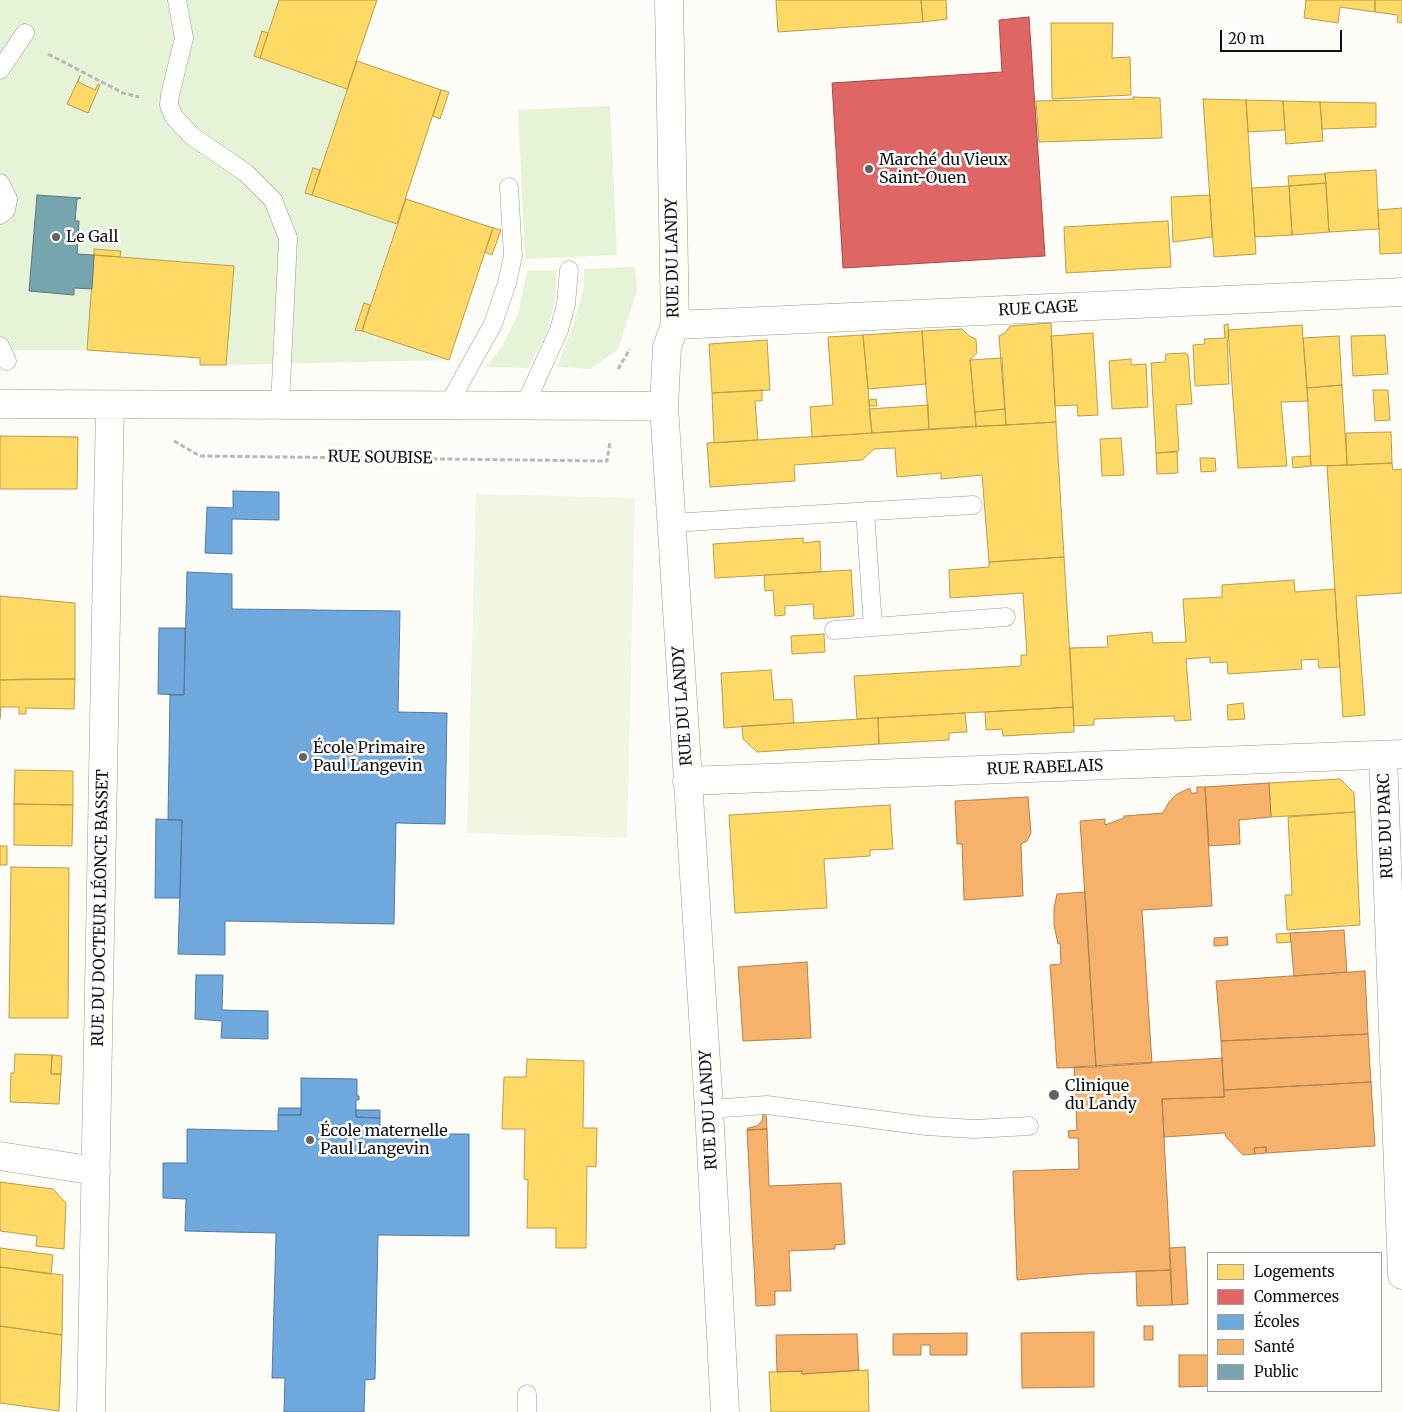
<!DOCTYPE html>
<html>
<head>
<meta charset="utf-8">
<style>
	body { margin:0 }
	#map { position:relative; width:1402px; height:1412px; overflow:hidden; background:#fdfcf7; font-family:Merriweather,serif }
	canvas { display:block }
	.legend { position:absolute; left:1207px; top:1252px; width:175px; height:140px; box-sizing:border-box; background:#fff; border:1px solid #a0a0a0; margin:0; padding:6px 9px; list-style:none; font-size:15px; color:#111 }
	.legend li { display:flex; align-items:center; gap:10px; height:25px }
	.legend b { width:25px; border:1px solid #a0a0a0 }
	.scale { position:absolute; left:1220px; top:30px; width:122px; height:22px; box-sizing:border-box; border:2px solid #111; border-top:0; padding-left:6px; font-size:15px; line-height:18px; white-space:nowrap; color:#111; -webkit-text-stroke:4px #fff; paint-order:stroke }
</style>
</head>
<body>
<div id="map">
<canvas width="1402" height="1412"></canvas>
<ul class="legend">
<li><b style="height:14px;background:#ffd966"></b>Logements</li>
<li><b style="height:14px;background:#e06666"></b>Commerces</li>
<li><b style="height:14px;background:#6fa8dc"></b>Écoles</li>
<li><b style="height:14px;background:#f6b26b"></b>Santé</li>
<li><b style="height:14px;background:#76a5af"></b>Public</li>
</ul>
<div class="scale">20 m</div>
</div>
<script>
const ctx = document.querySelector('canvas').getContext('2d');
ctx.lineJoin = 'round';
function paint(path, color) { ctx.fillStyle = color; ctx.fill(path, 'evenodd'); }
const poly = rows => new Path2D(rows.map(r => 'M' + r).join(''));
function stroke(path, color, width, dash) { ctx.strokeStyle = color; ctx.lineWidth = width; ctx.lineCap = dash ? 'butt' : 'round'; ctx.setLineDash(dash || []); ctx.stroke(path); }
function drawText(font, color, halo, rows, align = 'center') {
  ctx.font = font + ' Merriweather,serif'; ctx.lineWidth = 5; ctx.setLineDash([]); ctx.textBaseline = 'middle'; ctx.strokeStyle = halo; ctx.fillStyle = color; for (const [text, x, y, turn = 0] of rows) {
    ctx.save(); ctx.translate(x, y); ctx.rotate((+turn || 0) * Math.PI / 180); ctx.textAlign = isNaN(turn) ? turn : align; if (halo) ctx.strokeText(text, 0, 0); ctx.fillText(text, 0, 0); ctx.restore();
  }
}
paint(poly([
	[0,0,279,0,268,33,262,31,254,56,347,89,320,170,313,168,305,192,397,224,370,305,363,303,355,330,449,360,226,365,234,266,120,257,120,251,95,249,94,255,77,254,79,221,75,221,77,199,81,198,37,195,29,291,74,294,74,288,92,289,87,350,0,350],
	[610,106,617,255,525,259,518,110],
	[635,267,637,291,618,350,590,369,557,367,573,325,584,288,584,269],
	[557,270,555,301,547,332,528,368,486,367,502,347,518,314,527,271]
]), '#e7f3d7');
paint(poly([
	[476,494,635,498,627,838,467,833]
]), '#f0f6e1');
const homes = poly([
	[279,0,377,0,347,89,260,58,279,0],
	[776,0,921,0,923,22,778,32,776,0],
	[921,0,946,0,947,19,923,22,921,0],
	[1306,0,1375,0,1375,12,1340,7,1338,23,1304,18,1306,0],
	[1375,0,1402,0,1402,23,1397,22,1398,15,1375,12,1375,0],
	[1051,23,1113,23,1112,58,1130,57,1131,95,1052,99,1051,23],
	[262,31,268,33,260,58,254,56,262,31],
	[357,61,441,90,397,224,312,195,357,61],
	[80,76,78,82,95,90,98,84,100,85,88,113,67,104,80,76],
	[441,90,449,92,440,119,433,116,441,90],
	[1133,97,1160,98,1162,138,1039,142,1036,101,1134,99,1133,97],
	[1203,99,1246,100,1256,254,1214,257,1203,99],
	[1246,100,1283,101,1285,130,1248,132,1246,100],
	[1283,101,1320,102,1323,141,1286,144,1283,101],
	[1320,102,1376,103,1376,127,1322,129,1320,102],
	[313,168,320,170,312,195,305,193,313,168],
	[1376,170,1379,229,1329,232,1325,173,1376,170],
	[1325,174,1326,183,1289,186,1288,176,1325,174],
	[1326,183,1329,232,1292,235,1289,186,1326,183],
	[1289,186,1292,235,1255,237,1252,188,1289,186],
	[1210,195,1212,237,1173,242,1171,197,1210,195],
	[406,199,493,228,449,360,362,331,406,199],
	[1402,208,1402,253,1380,254,1378,210,1402,208],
	[1168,221,1171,267,1066,273,1064,227,1168,221],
	[493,228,501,230,492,255,485,252,493,228],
	[94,249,121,251,120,257,94,255,94,249],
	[94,255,234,266,226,365,200,365,200,358,87,350,94,255],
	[364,303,370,305,362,331,355,330,364,303],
	[1051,323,1056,422,1006,425,999,336,1005,333,1010,326,1051,323],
	[1228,324,1229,337,1227,337,1229,384,1195,386,1193,345,1205,344,1204,339,1225,338,1224,325,1228,324],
	[1302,325,1308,401,1281,402,1287,466,1238,468,1228,330,1302,325],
	[962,329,969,336,976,339,977,353,970,360,976,426,929,429,922,331,962,329],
	[922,331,926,384,868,389,863,335,922,331],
	[1093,333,1098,415,1078,416,1077,405,1055,406,1051,336,1093,333],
	[863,335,872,433,812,437,810,407,833,405,828,337,863,335],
	[1385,335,1388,374,1353,376,1351,336,1385,335],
	[1339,336,1342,385,1307,388,1303,338,1339,336],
	[767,340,770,390,712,393,709,344,767,340],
	[1185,353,1188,355,1192,404,1176,405,1179,451,1156,453,1151,363,1165,362,1166,354,1185,353],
	[1002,358,1005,409,975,412,970,360,1002,358],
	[1131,359,1131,365,1146,364,1148,407,1112,409,1109,361,1131,359],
	[1342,385,1347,465,1311,466,1307,388,1342,385],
	[762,390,762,401,755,401,758,440,714,443,712,393,762,390],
	[1373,390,1388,390,1390,420,1375,421,1373,390],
	[876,399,877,406,869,406,869,400,876,399],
	[928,405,929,429,872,433,869,409,928,405],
	[1005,409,1006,425,976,426,975,412,1005,409],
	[1056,422,1064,557,989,562,982,475,941,479,941,473,897,477,895,448,874,449,862,460,794,465,795,481,710,487,707,443,1056,422],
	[1391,432,1392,463,1347,465,1346,433,1391,432],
	[0,436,78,437,77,489,0,489,0,436],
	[1121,438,1124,475,1102,476,1100,439,1121,438],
	[1177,452,1178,473,1157,474,1156,453,1177,452],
	[1310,456,1311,466,1293,468,1292,457,1310,456],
	[1200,458,1215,458,1216,471,1201,472,1200,458],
	[1392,463,1393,470,1402,469,1402,593,1356,596,1365,715,1343,717,1327,466,1392,463],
	[803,538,803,543,820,541,821,572,715,578,713,544,803,538],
	[1064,557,1073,707,857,719,854,676,1021,666,1021,655,1027,655,1023,593,950,598,949,570,989,567,989,562,1064,557],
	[851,570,854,616,814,619,813,604,785,606,785,615,775,616,773,590,765,591,764,575,851,570],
	[1294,580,1295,592,1335,589,1340,667,1319,668,1318,659,1301,660,1302,669,1228,674,1227,662,1210,663,1210,657,1186,659,1191,720,1175,721,1174,716,1094,719,1094,725,1074,726,1070,648,1108,647,1107,636,1152,632,1153,643,1186,642,1183,599,1222,597,1222,585,1294,580],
	[0,596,75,603,75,679,0,680,0,596],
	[824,634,825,652,792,654,791,636,824,634],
	[771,670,774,700,792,699,794,723,724,728,721,673,771,670],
	[26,679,75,679,74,709,26,708,26,714,19,714,19,707,1,707,0,719,0,680,26,679],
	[1243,703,1245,719,1228,720,1227,705,1243,703],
	[1073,707,1074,732,1003,736,1002,729,986,730,985,712,1073,707],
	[965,713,967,732,949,733,949,740,879,744,878,718,965,713],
	[878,718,879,744,757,752,743,739,742,726,878,718],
	[15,770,73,771,73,805,14,804,15,770],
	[1340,779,1354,793,1355,812,1271,817,1269,783,1340,779],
	[14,804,73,805,72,846,14,845,14,804],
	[890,805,893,849,870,850,870,856,824,859,827,908,735,913,729,815,890,805],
	[1355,812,1360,925,1287,930,1285,895,1292,895,1288,817,1355,812],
	[0,846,7,846,7,865,0,865,0,846],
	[11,867,69,868,68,1018,9,1018,11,867],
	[1290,933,1292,942,1277,943,1276,934,1290,933],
	[15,1054,52,1055,51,1074,61,1074,59,1104,10,1102,11,1073,14,1073,15,1054],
	[52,1055,62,1056,61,1074,51,1074,52,1055],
	[527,1059,584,1061,583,1128,597,1128,596,1167,587,1166,586,1248,556,1248,556,1228,527,1228,528,1180,524,1179,525,1129,502,1129,504,1077,526,1077,527,1059],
	[0,1182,53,1189,66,1203,64,1249,36,1246,37,1236,0,1231,0,1182],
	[0,1248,53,1255,51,1274,0,1267,0,1248],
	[0,1267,63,1275,62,1335,0,1326,0,1267],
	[0,1326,62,1335,59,1411,0,1403,0,1326],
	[868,1370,869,1412,771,1412,769,1372,802,1371,802,1374,868,1370]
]);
paint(homes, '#ffd966');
stroke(homes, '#b89d4c', 1);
const shops = poly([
	[1029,17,1045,256,843,268,832,83,1002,72,999,20,1029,17]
]);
paint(shops, '#e06666');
stroke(shops, '#a24c4c', 1);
const schools = poly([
	[233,491,279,492,279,520,232,519,232,554,205,553,207,507,233,508,233,491],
	[187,572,232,574,232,609,400,611,398,712,447,713,445,824,396,823,394,924,225,921,225,955,178,954,182,820,168,820,170,695,184,695,187,572],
	[159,628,185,628,184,695,158,694,159,628],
	[156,819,182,820,180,898,155,898,156,819],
	[196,975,223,975,222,1010,268,1011,268,1039,221,1038,222,1021,195,1019,196,975],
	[301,1078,357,1079,357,1096,359,1096,359,1100,356,1100,356,1117,380,1118,380,1134,469,1134,469,1236,378,1235,375,1379,365,1380,364,1412,284,1412,285,1378,272,1378,276,1233,185,1231,186,1199,163,1198,163,1163,187,1163,187,1129,278,1131,278,1115,301,1115,301,1078],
	[279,1108,301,1108,301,1115,278,1115,279,1108],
	[356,1110,380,1110,380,1118,356,1117,356,1110]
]);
paint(schools, '#6fa8dc');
stroke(schools, '#537b9f', 1);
const health = poly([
	[1269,783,1271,817,1239,820,1240,844,1209,846,1205,787,1269,783],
	[1197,787,1205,787,1212,906,1142,910,1152,1063,1096,1067,1080,821,1105,819,1105,825,1124,818,1124,816,1163,813,1169,802,1177,794,1190,788,1191,793,1197,793,1197,787],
	[1028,797,1031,833,1027,841,1021,844,1023,896,964,900,962,844,957,844,955,801,1028,797],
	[1085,892,1096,1067,1057,1068,1050,965,1061,964,1060,943,1058,944,1054,925,1054,908,1057,894,1085,892],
	[1344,930,1347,972,1294,976,1290,933,1344,930],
	[1227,937,1228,945,1214,946,1214,938,1227,937],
	[807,962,811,1038,743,1041,738,967,807,962],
	[1365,971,1368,1034,1221,1041,1216,981,1365,971],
	[1368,1034,1371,1082,1224,1090,1221,1041,1368,1034],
	[1222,1058,1224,1097,1162,1099,1171,1270,1085,1274,1017,1280,1013,1171,1079,1169,1078,1138,1069,1138,1068,1131,1077,1130,1074,1067,1222,1058],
	[1371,1082,1375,1146,1266,1153,1266,1147,1254,1148,1255,1154,1243,1155,1226,1137,1225,1133,1164,1137,1162,1099,1224,1097,1224,1090,1371,1082],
	[763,1114,766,1114,767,1129,747,1130,748,1128,757,1126,762,1121,763,1114],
	[767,1129,769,1186,841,1183,845,1244,835,1245,835,1249,789,1251,791,1291,775,1291,775,1305,756,1306,747,1130,767,1129],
	[1266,1147,1266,1153,1255,1154,1254,1148,1266,1147],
	[1185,1247,1188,1304,1172,1305,1169,1248,1185,1247],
	[1171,1270,1172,1305,1137,1306,1136,1271,1171,1270],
	[1144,1326,1153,1326,1153,1340,1144,1340,1144,1326],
	[1094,1332,1094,1387,1022,1388,1021,1333,1094,1332],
	[967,1333,967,1355,930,1355,930,1345,921,1345,921,1355,893,1355,893,1334,967,1333],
	[857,1334,859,1370,802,1374,802,1371,777,1372,776,1335,857,1334],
	[1179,1355,1208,1355,1208,1386,1179,1387,1179,1355]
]);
paint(health, '#f6b26b');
stroke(health, '#b18250', 1);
const public = poly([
	[37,195,81,198,77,199,75,221,79,221,77,254,94,255,92,289,74,288,74,295,29,291,37,195]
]);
paint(public, '#76a5af');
stroke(public, '#587980', 1);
const lane = poly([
	[177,0,184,38,170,95,169,105,174,117,192,136,246,173,273,200,288,238,280,405],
	[0,70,25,33],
	[0,183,8,199,6,210,0,215],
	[0,346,7,361],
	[448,405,493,324,507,283,513,256,509,187],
	[525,405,559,330,566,304,569,270],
	[865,511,873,627],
	[671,523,973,505],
	[834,630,1006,617],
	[709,1109,767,1105,926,1126,974,1129,1029,1126],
	[527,1394,527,1412]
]);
const street = poly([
	[669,0,675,325,667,347,664,406,709,1109,725,1412],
	[675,325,1402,292],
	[0,404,664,406],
	[1383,755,1402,1275],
	[687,781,1402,754],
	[0,1156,96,1171],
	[91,1412,110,405]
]);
stroke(lane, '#979795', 19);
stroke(street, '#979795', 29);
stroke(poly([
	[48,54,123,93,139,97],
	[618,369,630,349],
	[174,441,200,456,607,461,610,442]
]), '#b9b9b8', 3, [5, 2.5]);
stroke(lane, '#fffffe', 18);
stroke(street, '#fffffe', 28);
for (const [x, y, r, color] of [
	[869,169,5,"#646362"],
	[56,237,5,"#646362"],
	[303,757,5,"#646362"],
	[1054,1095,6,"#646362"],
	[310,1140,5,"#646362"]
]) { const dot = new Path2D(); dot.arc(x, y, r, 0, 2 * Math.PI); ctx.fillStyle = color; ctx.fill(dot); stroke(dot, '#fff', 2); }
drawText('16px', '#111', '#fff', [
	["Marché du Vieux",879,160],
	["Saint-Ouen",879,178],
	["Le Gall",66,237],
	["École Primaire",313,748],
	["Paul Langevin",313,766],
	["Clinique",1065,1086],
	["du Landy",1065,1104],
	["École maternelle",320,1131],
	["Paul Langevin",320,1149]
], 'left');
drawText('16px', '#111', '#fff', [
	["RUE DU LANDY",673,258,-91],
	["RUE CAGE",1038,309,-3],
	["RUE SOUBISE",380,458,1],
	["RUE DU LANDY",683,706,-94],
	["RUE RABELAIS",1045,768,-2],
	["RUE DU PARC",1386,826,-92],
	["RUE DU DOCTEUR LÉONCE BASSET",101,908,-89],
	["RUE DU LANDY",709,1110,-93]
]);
</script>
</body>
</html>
